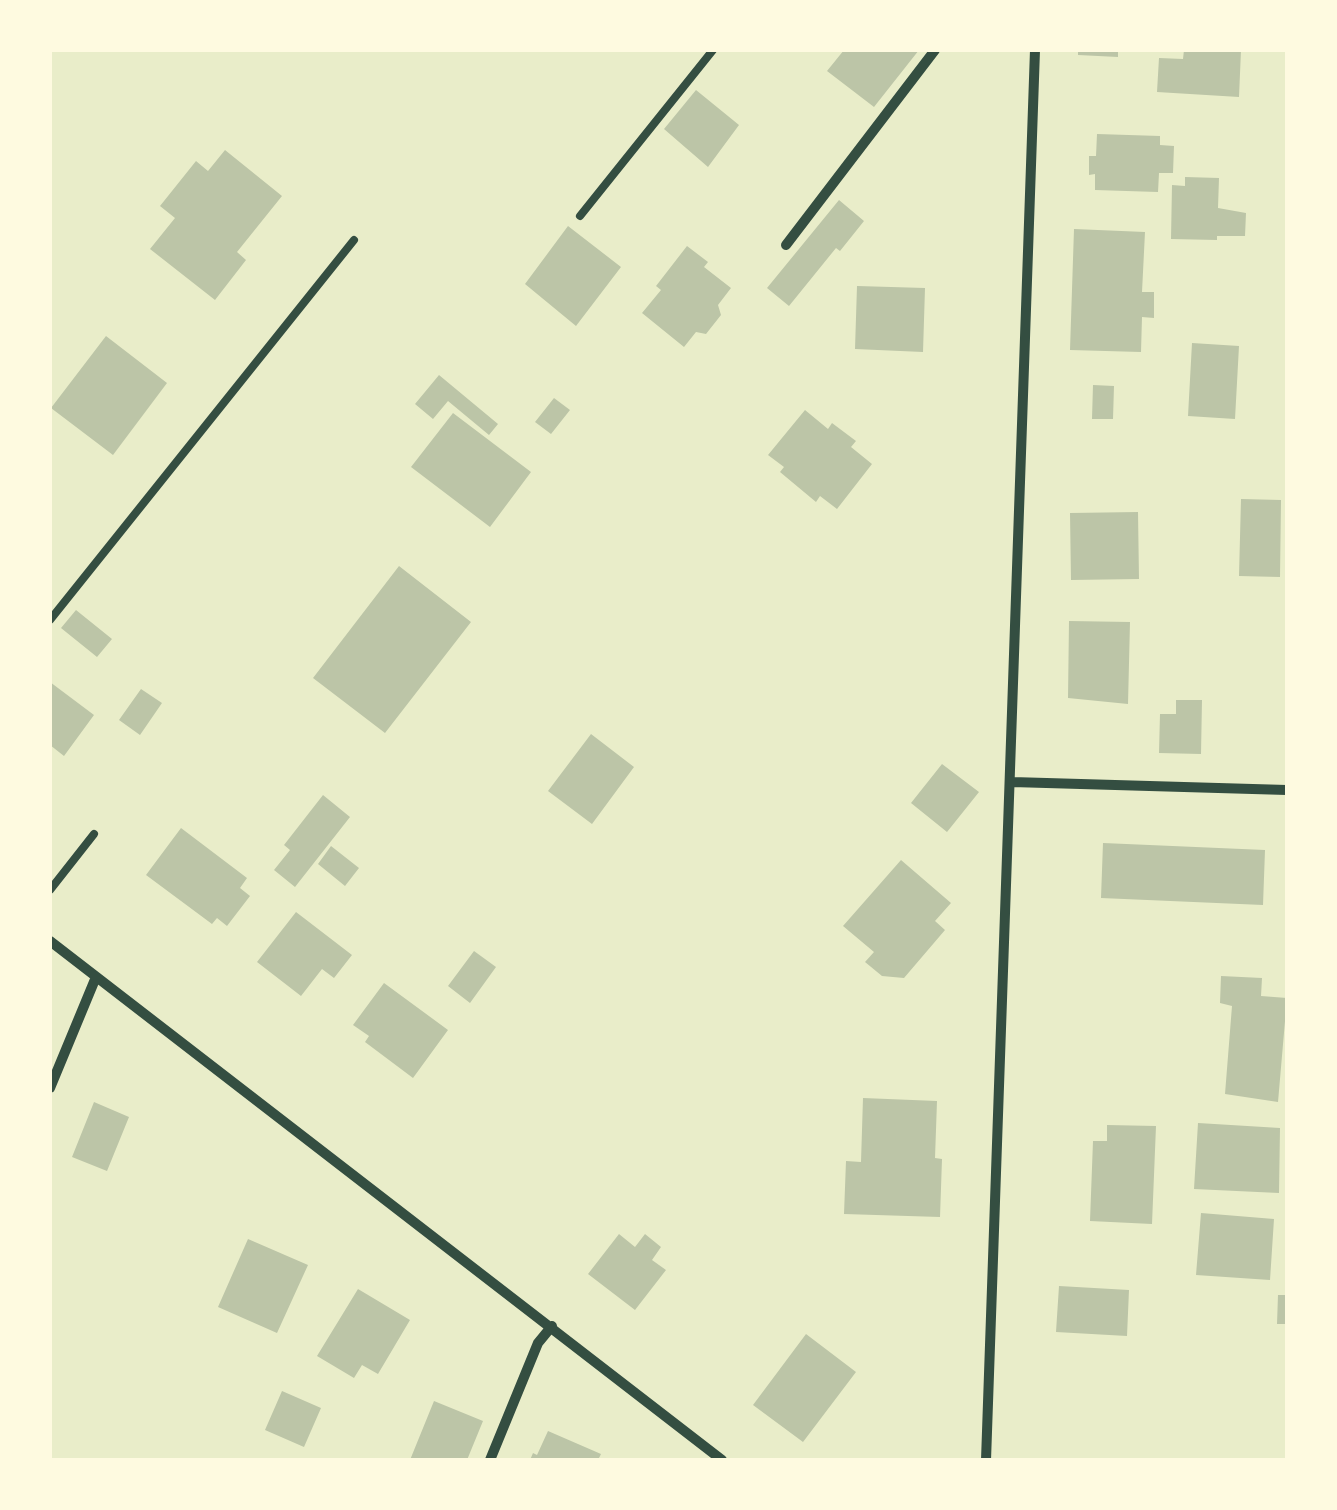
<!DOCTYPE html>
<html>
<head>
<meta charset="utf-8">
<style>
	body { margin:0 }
	#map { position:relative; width:1337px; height:1510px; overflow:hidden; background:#e9edc9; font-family:Jost,sans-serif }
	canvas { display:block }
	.frame { position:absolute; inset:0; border:52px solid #fefae0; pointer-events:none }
</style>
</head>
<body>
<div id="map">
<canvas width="1337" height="1510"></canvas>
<div class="frame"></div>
</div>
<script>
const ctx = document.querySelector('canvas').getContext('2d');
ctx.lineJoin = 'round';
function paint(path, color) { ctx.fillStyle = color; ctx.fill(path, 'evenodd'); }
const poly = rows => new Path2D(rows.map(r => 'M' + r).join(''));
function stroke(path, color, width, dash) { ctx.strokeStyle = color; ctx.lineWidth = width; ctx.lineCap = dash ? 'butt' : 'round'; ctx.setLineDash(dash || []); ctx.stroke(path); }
paint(poly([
	[844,50,919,50,874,107,827,71],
	[1078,50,1118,50,1118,57,1078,55],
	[1184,50,1241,50,1239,97,1157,92,1159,58,1183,59],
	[696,90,739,125,708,167,664,129],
	[1097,134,1160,136,1160,145,1174,146,1173,173,1159,173,1158,192,1095,190,1095,174,1089,175,1089,156,1096,156],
	[225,150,282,196,237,252,246,260,215,300,150,249,175,218,160,206,196,161,208,171],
	[1185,177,1219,178,1218,208,1246,213,1245,236,1217,236,1217,240,1171,239,1172,185,1185,186],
	[839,200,864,221,840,251,836,248,789,306,767,288],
	[568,226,621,267,576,326,525,284],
	[1074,229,1145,232,1142,292,1154,292,1154,318,1142,317,1141,352,1070,350],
	[687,246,708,262,704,267,731,288,718,305,721,315,706,334,696,332,684,347,642,313,661,290,656,286],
	[857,286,925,288,923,352,855,349],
	[106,336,167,383,113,455,51,408],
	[1192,343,1239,346,1235,419,1188,416],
	[439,375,498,424,489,435,448,401,433,419,415,404],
	[1093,385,1114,386,1113,419,1092,419],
	[554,398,570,410,551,434,535,422],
	[805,410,828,429,832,423,856,441,851,447,872,464,837,509,820,496,816,502,780,472,784,467,768,455],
	[453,413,531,472,490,527,411,467],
	[1241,499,1281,500,1280,577,1239,576],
	[1138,512,1139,579,1071,580,1070,513],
	[399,566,471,622,385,733,313,678],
	[76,610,112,639,97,657,61,628],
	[1069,621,1130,622,1128,704,1068,698],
	[50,682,94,715,64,756,50,745],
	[141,689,162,703,140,735,119,720],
	[1176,700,1202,700,1201,754,1159,753,1160,714,1176,714],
	[591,734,634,767,592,824,548,791],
	[942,764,979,792,947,832,911,803],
	[323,795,350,817,295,887,274,870,290,850,284,845],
	[181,828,247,878,240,888,250,896,227,926,217,918,212,924,146,875],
	[1103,843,1265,850,1263,905,1101,898],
	[331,846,359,868,345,886,318,864],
	[901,860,951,903,935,921,945,930,904,978,882,976,865,962,874,952,843,926],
	[296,912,352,955,334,978,322,969,301,996,257,962],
	[474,951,496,967,470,1003,448,986],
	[1221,976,1262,978,1261,996,1287,998,1278,1102,1225,1094,1232,1006,1220,1003],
	[384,983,448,1030,413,1078,365,1042,369,1036,353,1025],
	[863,1098,937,1101,935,1158,942,1159,940,1217,844,1214,846,1161,861,1162],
	[94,1102,129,1117,107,1171,72,1157],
	[1198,1123,1280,1128,1279,1193,1194,1189],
	[1107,1125,1156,1126,1152,1224,1090,1221,1093,1141,1107,1141],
	[1201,1213,1274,1219,1270,1280,1196,1275],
	[619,1234,635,1247,645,1234,661,1247,652,1260,666,1270,635,1310,588,1274],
	[248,1239,308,1265,277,1333,218,1307],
	[1059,1286,1129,1290,1127,1336,1056,1332],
	[358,1289,410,1320,378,1374,362,1365,354,1378,317,1356],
	[1278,1295,1287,1295,1287,1324,1277,1324],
	[806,1334,856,1372,803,1442,753,1405],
	[282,1391,321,1408,304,1447,265,1430],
	[434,1401,483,1421,467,1460,410,1460],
	[548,1431,601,1454,598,1460,530,1460,533,1453,537,1455]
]), '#bcc5a7');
stroke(poly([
	[580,216,713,50],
	[50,620,354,240],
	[50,890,94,834]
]), '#344e41', 8);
stroke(poly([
	[786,245,935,50],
	[1012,782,1287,790],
	[50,941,722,1460],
	[50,1088,96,977],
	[490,1460,538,1343,552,1326],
	[986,1460,1035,50]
]), '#344e41', 10);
</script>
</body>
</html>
